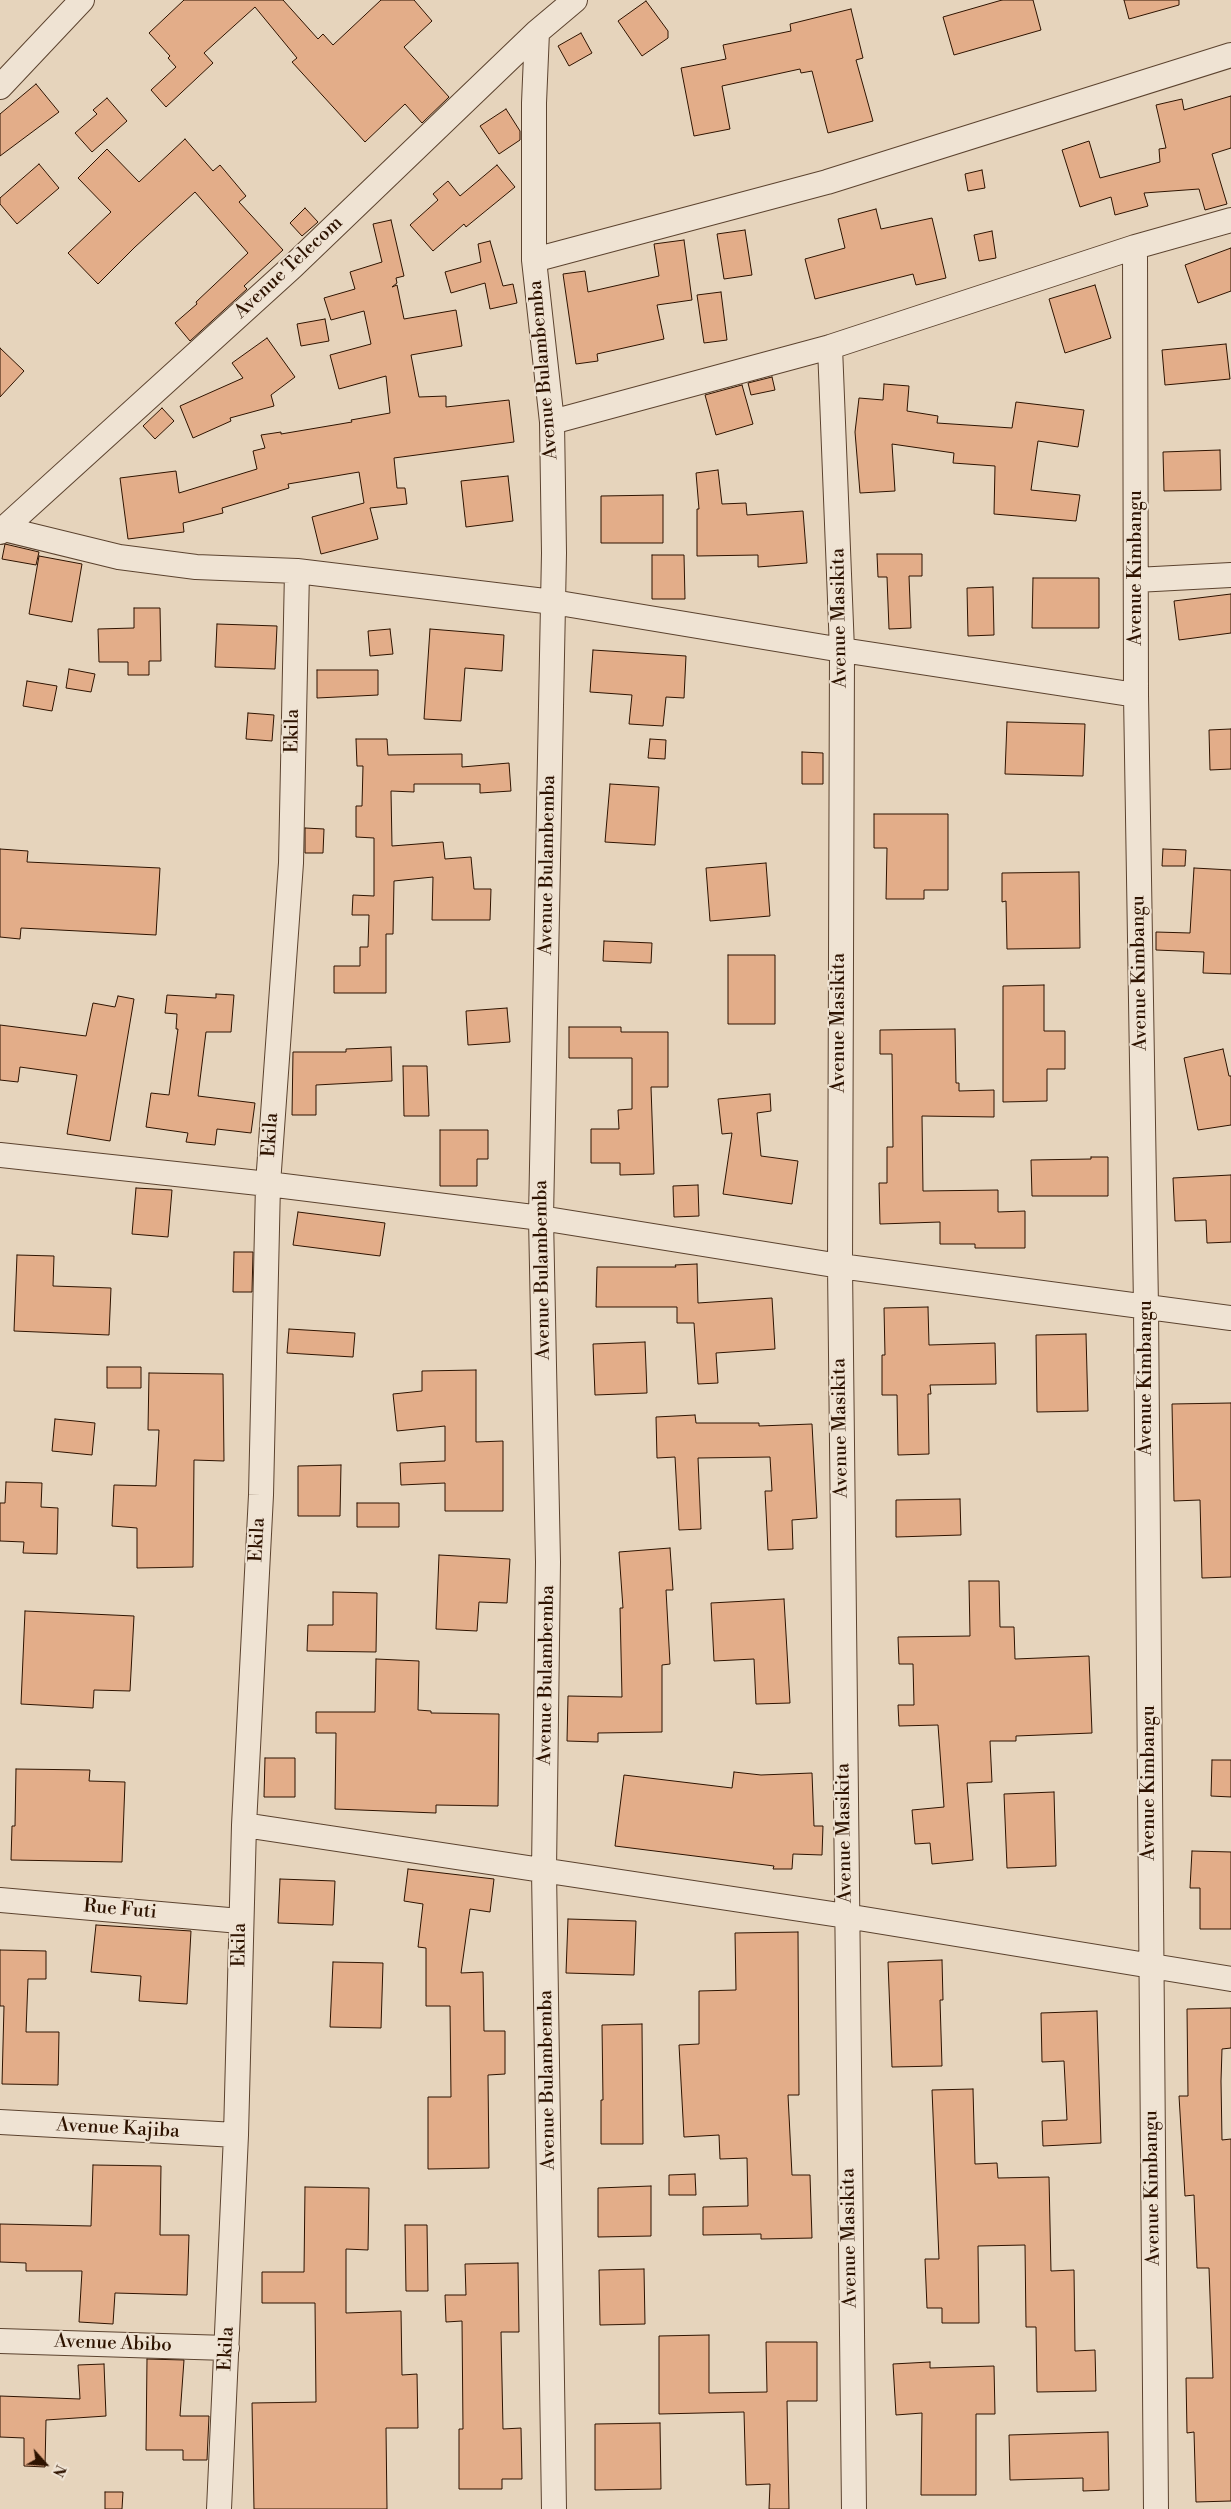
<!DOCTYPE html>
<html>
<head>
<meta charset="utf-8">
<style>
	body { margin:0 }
	#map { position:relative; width:1231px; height:2509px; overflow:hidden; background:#e6d4bc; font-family:"Libre Bodoni",serif }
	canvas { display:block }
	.north { position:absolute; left:20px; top:2439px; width:50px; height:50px; -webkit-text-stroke:4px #efe3d3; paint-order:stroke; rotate:116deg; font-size:14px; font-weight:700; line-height:20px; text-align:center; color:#2e1300 }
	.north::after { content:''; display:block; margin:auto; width:18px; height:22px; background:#2e1300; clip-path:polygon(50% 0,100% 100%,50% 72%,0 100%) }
</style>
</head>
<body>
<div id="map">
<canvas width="1231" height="2509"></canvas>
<div class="north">N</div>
</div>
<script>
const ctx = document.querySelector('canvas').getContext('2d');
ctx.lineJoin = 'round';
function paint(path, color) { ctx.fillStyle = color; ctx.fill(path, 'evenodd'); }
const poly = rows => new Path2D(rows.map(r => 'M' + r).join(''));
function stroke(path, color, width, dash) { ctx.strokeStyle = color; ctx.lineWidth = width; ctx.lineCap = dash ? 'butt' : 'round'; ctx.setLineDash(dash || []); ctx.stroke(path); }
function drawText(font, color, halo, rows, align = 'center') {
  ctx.font = font + ' "Libre Bodoni",serif'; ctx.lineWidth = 4; ctx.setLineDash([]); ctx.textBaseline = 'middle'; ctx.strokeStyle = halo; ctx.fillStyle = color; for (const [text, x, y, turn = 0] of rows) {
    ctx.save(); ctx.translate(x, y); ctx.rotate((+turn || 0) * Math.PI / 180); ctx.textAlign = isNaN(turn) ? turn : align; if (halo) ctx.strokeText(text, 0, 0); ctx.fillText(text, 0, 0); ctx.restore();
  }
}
const building = poly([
	[184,0,283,0,318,39,323,34,333,45,381,0,414,0,432,21,404,47,449,97,422,123,405,104,365,142,292,62,297,58,255,7,204,53,213,63,166,107,151,90,176,67,168,58,170,56,149,33,184,0],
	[1002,0,1033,0,1041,30,954,55,943,17,1002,0],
	[1124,0,1179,0,1179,5,1129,19,1124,0],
	[646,1,668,31,668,38,642,56,618,21,646,1],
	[851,9,863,58,856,60,873,121,828,133,812,71,801,73,800,69,722,86,730,129,694,136,681,68,726,59,723,45,791,31,790,24,851,9],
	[581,33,592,53,569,66,558,46,581,33],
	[36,84,59,112,0,156,0,114,36,84],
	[1231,96,1231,148,1212,154,1227,204,1205,210,1199,189,1144,193,1148,206,1115,215,1111,197,1080,207,1062,150,1089,141,1100,178,1160,162,1159,149,1166,148,1156,105,1182,99,1184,110,1231,96],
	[107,98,127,121,92,152,75,133,97,114,93,110,107,98],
	[506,109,520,131,520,140,499,154,480,126,506,109],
	[185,139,213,171,220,165,246,196,239,202,283,250,244,286,247,289,190,341,175,323,197,304,196,302,248,253,195,192,135,247,98,284,68,253,111,212,78,178,107,149,139,182,185,139],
	[39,164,59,188,17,224,0,204,0,198,39,164],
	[497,165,515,187,466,227,464,224,433,251,410,225,438,200,433,194,448,181,460,196,497,165],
	[982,170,985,188,968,191,965,174,982,170],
	[305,208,318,222,302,236,290,223,305,208],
	[876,209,881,229,932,218,946,278,916,285,913,274,815,299,805,259,845,248,838,219,876,209],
	[391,220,404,276,396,278,397,283,392,287,397,285,404,319,456,310,462,346,411,355,419,397,446,396,446,407,509,400,514,442,394,458,397,488,405,488,407,504,370,508,378,539,321,554,312,517,364,503,359,472,288,484,289,488,222,508,223,513,183,523,184,532,128,539,120,478,176,471,179,493,257,469,253,451,265,448,261,435,281,432,281,434,352,422,351,420,390,413,386,376,339,389,330,355,371,344,364,311,331,320,324,298,355,289,350,272,382,262,373,224,391,220],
	[745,230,752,275,724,279,717,234,745,230],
	[992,231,996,258,979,261,974,235,992,231],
	[684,240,692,300,657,305,664,339,597,354,598,361,576,364,563,274,585,271,588,292,659,276,654,244,684,240],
	[490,241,503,286,513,284,517,303,490,309,485,283,451,293,445,272,481,262,478,244,490,241],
	[1231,248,1231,291,1198,303,1185,265,1231,248],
	[1095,285,1111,338,1065,353,1049,299,1095,285],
	[721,292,727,340,704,343,697,295,721,292],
	[325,319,329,341,301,346,297,324,325,319],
	[267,338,295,377,271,395,274,406,230,418,231,421,193,438,180,406,243,378,232,363,267,338],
	[1226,344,1230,379,1165,385,1162,350,1226,344],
	[0,348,24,371,0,397,0,348],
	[772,377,775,390,751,395,748,383,772,377],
	[884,384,909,386,907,411,938,416,937,423,1012,428,1016,402,1084,410,1078,447,1038,441,1031,490,1080,495,1076,521,994,514,995,466,953,463,954,453,892,444,895,491,860,493,855,432,859,398,883,400,884,384],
	[742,385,753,424,716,435,705,395,742,385],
	[162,408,174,421,155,439,143,426,162,408],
	[1220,450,1221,490,1164,491,1163,452,1220,450],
	[718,470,722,504,746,503,747,515,803,511,807,563,758,567,758,555,697,556,697,509,699,509,696,473,718,470],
	[508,476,513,521,466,527,461,481,508,476],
	[663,495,663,543,601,543,601,496,663,495],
	[5,544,39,552,36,565,2,559,5,544],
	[877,554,922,554,922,576,909,576,911,628,889,629,887,577,878,577,877,554],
	[652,555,684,555,685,599,652,599,652,555],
	[39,556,82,564,72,622,29,614,39,556],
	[1033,578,1099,578,1099,628,1032,628,1033,578],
	[993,587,994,635,968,636,967,588,993,587],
	[1231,594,1231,633,1179,640,1174,601,1231,594],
	[134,608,160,608,161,661,149,661,149,675,128,675,128,662,99,662,98,629,134,628,134,608],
	[217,624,277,626,275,669,215,667,217,624],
	[390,629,393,654,370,656,368,631,390,629],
	[430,629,504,635,502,671,465,668,461,721,424,719,430,629],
	[593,650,686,656,684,698,666,697,663,726,629,724,632,695,590,692,593,650],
	[69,669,95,674,91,692,66,688,69,669],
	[317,670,378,670,378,695,317,698,317,670],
	[27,681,57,686,52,711,23,706,27,681],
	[248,713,274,715,272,741,246,739,248,713],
	[1007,722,1085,724,1083,776,1005,774,1007,722],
	[1231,729,1231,769,1210,770,1209,730,1231,729],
	[356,739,387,739,388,755,462,754,462,767,509,763,511,791,480,793,480,784,414,784,414,792,391,791,392,846,443,842,445,859,471,857,474,889,491,889,490,920,432,920,433,877,394,881,393,934,386,934,386,993,334,993,334,966,360,966,360,947,368,947,369,915,352,915,353,895,374,896,374,838,356,837,356,806,362,806,363,766,357,766,356,739],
	[650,739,666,740,665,759,648,758,650,739],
	[802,752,823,753,823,784,802,784,802,752],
	[610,784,659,787,655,845,605,842,610,784],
	[874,814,948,814,948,890,924,890,924,899,886,899,887,848,874,848,874,814],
	[305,828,324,829,323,853,305,853,305,828],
	[0,849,28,851,27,862,160,868,156,935,21,928,20,939,0,937,0,849],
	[1163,849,1186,850,1185,866,1162,866,1163,849],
	[766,863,770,916,710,921,706,868,766,863],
	[1194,868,1231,870,1231,974,1203,973,1204,952,1156,950,1156,932,1190,933,1194,868],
	[1079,872,1080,948,1007,949,1006,901,1002,902,1002,873,1079,872],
	[604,941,652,943,651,963,603,961,604,941],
	[728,955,775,955,775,1024,728,1024,728,955],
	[1044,985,1044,1031,1065,1031,1065,1069,1047,1069,1047,1101,1003,1102,1003,986,1044,985],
	[216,994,234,995,231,1032,206,1032,198,1096,255,1103,251,1133,217,1129,215,1145,186,1142,188,1133,146,1127,151,1093,169,1095,178,1029,176,1029,177,1014,165,1013,167,995,216,998,216,994],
	[118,996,134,999,110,1141,67,1134,77,1075,20,1067,18,1082,0,1080,0,1025,86,1036,93,1003,115,1007,118,996],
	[507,1008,510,1042,468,1045,466,1011,507,1008],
	[569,1027,621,1027,621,1032,668,1032,668,1087,651,1087,654,1174,620,1175,620,1163,591,1163,591,1129,619,1129,618,1110,632,1109,632,1058,569,1058,569,1027],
	[955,1029,956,1083,959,1083,959,1091,994,1090,994,1117,922,1116,923,1191,998,1190,998,1212,1025,1211,1025,1248,975,1248,975,1244,940,1244,940,1222,880,1224,879,1183,887,1183,887,1147,893,1147,892,1054,880,1054,880,1030,955,1029],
	[391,1047,392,1081,316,1085,316,1115,292,1115,293,1052,346,1052,346,1049,391,1047],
	[1223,1049,1229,1076,1231,1076,1231,1125,1198,1130,1184,1058,1223,1049],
	[403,1066,427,1066,429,1116,404,1116,403,1066],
	[770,1094,771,1111,757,1113,761,1156,798,1161,792,1204,723,1194,732,1133,722,1134,718,1099,770,1094],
	[440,1130,488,1130,488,1159,477,1159,477,1186,440,1186,440,1130],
	[1091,1157,1108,1157,1108,1196,1032,1196,1031,1160,1091,1159,1091,1157],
	[1231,1175,1231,1242,1207,1243,1206,1220,1175,1221,1173,1178,1231,1175],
	[698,1185,699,1216,674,1217,673,1186,698,1185],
	[136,1188,172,1190,168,1237,132,1234,136,1188],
	[298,1212,385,1223,380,1256,293,1245,298,1212],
	[234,1252,253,1252,252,1292,233,1292,234,1252],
	[17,1255,54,1256,53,1286,111,1288,109,1335,14,1331,17,1255],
	[697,1264,698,1303,772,1298,775,1349,716,1353,718,1383,698,1384,694,1323,677,1323,677,1307,596,1307,597,1267,676,1267,675,1265,697,1264],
	[928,1307,929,1345,995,1343,996,1384,930,1385,931,1394,928,1394,929,1454,898,1455,897,1395,882,1395,882,1355,885,1355,884,1308,928,1307],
	[289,1329,355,1333,353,1357,287,1353,289,1329],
	[1086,1334,1088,1411,1037,1412,1036,1335,1086,1334],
	[645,1342,647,1393,595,1395,593,1344,645,1342],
	[107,1367,141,1367,141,1388,107,1388,107,1367],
	[476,1370,476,1442,503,1441,503,1511,445,1511,445,1483,401,1485,400,1463,445,1461,445,1426,397,1431,393,1394,422,1391,422,1371,476,1370],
	[149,1373,223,1374,224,1461,194,1460,193,1567,137,1568,137,1528,112,1526,114,1485,156,1486,159,1430,148,1430,149,1373],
	[1231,1403,1231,1577,1202,1578,1200,1500,1174,1501,1172,1404,1231,1403],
	[695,1415,696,1423,759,1423,759,1426,812,1424,817,1518,792,1520,793,1549,768,1550,765,1491,772,1491,770,1457,698,1458,701,1529,679,1530,675,1457,657,1458,656,1417,695,1415],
	[55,1419,95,1423,92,1455,52,1451,55,1419],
	[341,1465,340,1516,298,1516,298,1466,341,1465],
	[6,1482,42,1483,41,1507,58,1508,57,1554,23,1553,24,1542,0,1541,0,1503,5,1503,6,1482],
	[960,1499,961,1535,896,1537,896,1500,960,1499],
	[357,1503,399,1503,399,1527,357,1527,357,1503],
	[670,1548,673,1590,666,1590,670,1664,662,1665,662,1732,598,1733,598,1742,567,1741,568,1696,622,1697,620,1608,623,1608,619,1552,670,1548],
	[439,1555,510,1559,507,1603,479,1602,477,1631,436,1629,439,1555],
	[969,1581,999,1581,1000,1627,1014,1627,1015,1659,1089,1656,1092,1733,1016,1736,1016,1741,990,1741,992,1782,967,1783,973,1860,932,1864,930,1843,915,1844,912,1810,944,1807,938,1725,899,1726,898,1705,914,1705,913,1664,899,1664,898,1637,970,1636,969,1581],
	[333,1592,377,1593,376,1652,307,1651,308,1625,333,1625,333,1592],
	[784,1599,790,1703,756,1704,754,1659,714,1661,711,1603,784,1599],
	[25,1611,134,1616,130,1691,94,1690,93,1708,21,1704,25,1611],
	[376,1659,419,1661,418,1710,431,1711,431,1713,499,1714,498,1806,436,1805,436,1813,335,1809,336,1733,316,1733,316,1712,375,1712,376,1659],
	[265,1758,295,1758,295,1797,264,1797,265,1758],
	[1212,1760,1231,1760,1231,1797,1211,1796,1212,1760],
	[16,1769,90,1770,89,1781,125,1782,122,1862,11,1860,12,1826,15,1826,16,1769],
	[734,1772,761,1775,812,1773,814,1826,823,1826,822,1855,793,1854,792,1869,773,1869,774,1866,615,1846,624,1775,732,1788,734,1772],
	[1054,1792,1056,1866,1007,1868,1004,1794,1054,1792],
	[1192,1851,1231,1852,1231,1929,1200,1929,1200,1888,1190,1888,1192,1851],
	[408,1869,494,1879,490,1912,470,1909,461,1973,483,1972,484,2031,505,2031,505,2074,488,2075,489,2168,428,2169,428,2097,451,2097,450,2006,426,2006,426,1948,418,1947,423,1904,404,1901,408,1869],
	[280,1879,335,1881,333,1925,278,1923,280,1879],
	[568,1919,636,1921,634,1975,566,1973,568,1919],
	[96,1925,191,1931,187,2004,139,2001,141,1976,91,1972,96,1925],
	[798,1932,799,2095,788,2095,792,2175,810,2175,812,2238,761,2239,761,2234,703,2235,703,2207,748,2206,747,2158,720,2159,719,2135,684,2137,679,2045,699,2044,699,1991,736,1990,735,1933,798,1932],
	[0,1950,46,1951,46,1979,28,1979,26,2032,59,2032,58,2085,2,2084,4,2006,0,2006,0,1950],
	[942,1960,943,2000,940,2000,942,2066,892,2067,888,1962,942,1960],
	[333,1962,383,1963,381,2028,330,2027,333,1962],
	[1231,2008,1231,2048,1222,2049,1221,2081,1222,2140,1231,2139,1231,2501,1196,2502,1194,2432,1187,2433,1186,2378,1213,2378,1209,2268,1197,2268,1194,2195,1185,2196,1179,2096,1188,2096,1187,2009,1231,2008],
	[1097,2011,1101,2143,1043,2146,1042,2121,1067,2120,1064,2061,1042,2062,1041,2013,1097,2011],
	[642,2024,643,2144,601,2144,601,2100,603,2100,602,2025,642,2024],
	[973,2089,975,2164,997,2163,998,2178,1049,2177,1051,2271,1074,2270,1075,2351,1095,2350,1096,2391,1037,2392,1036,2327,1026,2327,1025,2245,978,2246,979,2323,942,2323,942,2308,927,2308,925,2259,939,2259,932,2090,973,2089],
	[93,2165,161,2166,160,2235,189,2235,187,2295,115,2293,113,2324,79,2322,82,2271,26,2271,26,2263,0,2262,0,2224,91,2226,93,2165],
	[695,2174,696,2195,669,2195,669,2175,695,2174],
	[651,2186,651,2236,598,2237,598,2188,651,2186],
	[305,2187,369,2188,368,2250,346,2249,346,2313,401,2311,402,2375,417,2374,418,2428,386,2428,387,2509,254,2509,252,2403,316,2402,315,2303,262,2303,262,2272,304,2272,305,2187],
	[405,2225,427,2225,428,2291,406,2291,405,2225],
	[518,2263,519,2332,501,2332,503,2429,521,2428,522,2479,502,2479,502,2489,459,2489,459,2429,463,2429,462,2321,446,2322,445,2295,466,2295,465,2264,518,2263],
	[644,2269,645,2324,600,2325,599,2270,644,2269],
	[709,2335,709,2393,767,2392,766,2342,817,2342,817,2401,787,2401,789,2509,769,2509,770,2484,746,2485,744,2412,659,2414,659,2336,709,2335],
	[147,2359,184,2360,180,2416,209,2416,207,2460,183,2460,183,2450,146,2450,147,2359],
	[930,2362,930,2368,994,2366,995,2414,976,2414,976,2495,921,2495,922,2413,896,2415,893,2364,930,2362],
	[104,2364,106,2416,46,2420,45,2467,24,2466,24,2438,0,2437,0,2396,80,2399,78,2365,104,2364],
	[660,2423,661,2489,595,2490,595,2424,660,2423],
	[1108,2432,1109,2490,1083,2491,1083,2478,1010,2480,1009,2435,1108,2432],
	[105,2492,123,2492,122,2509,105,2509,105,2492]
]);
paint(building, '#e3ad89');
stroke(building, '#2e1300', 1);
const minor = poly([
	[537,32,534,103,534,260,552,422,554,553,541,1218,548,1562,544,1871,554,2509],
	[0,87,82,0],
	[1135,247,1136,695,1146,1306,1156,2509],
	[534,260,827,182,1231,55],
	[830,347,842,650,840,1266,854,2509],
	[552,422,830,347,1135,247,1231,220],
	[0,528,119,557,196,567,297,571,553,602,842,650,1136,695],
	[0,532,292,267,537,32,575,0],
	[1136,580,1231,575],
	[0,1155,268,1184,541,1218,840,1266,1231,1318],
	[244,1825,846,1916,1231,1979],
	[0,1900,240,1921],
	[0,2122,236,2135],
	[0,2341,227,2348],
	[219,2509,236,2135,244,1825,261,1495,268,1184,291,863,297,571]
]);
stroke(minor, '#5c432f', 26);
stroke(minor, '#efe3d3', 24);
drawText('19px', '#2e1300', '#efe3d3', [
	["Avenue Telecom",289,268,-43],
	["Avenue Bulambemba",544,370,-95],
	["Avenue Kimbangu",1136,568,-90],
	["Avenue Masikita",840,618,-91],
	["Ekila",293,731,-89],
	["Avenue Bulambemba",548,865,-89],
	["Avenue Kimbangu",1140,973,-91],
	["Avenue Masikita",839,1023,-90],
	["Ekila",271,1135,-86],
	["Avenue Bulambemba",543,1270,-91],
	["Avenue Kimbangu",1146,1378,-90],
	["Avenue Masikita",841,1428,-91],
	["Ekila",258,1540,-87],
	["Avenue Bulambemba",547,1675,-89],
	["Avenue Kimbangu",1149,1783,-90],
	["Avenue Masikita",845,1833,-91],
	["Rue Futi",120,1910,5],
	["Ekila",240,1945,-89],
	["Avenue Bulambemba",548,2080,-91],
	["Avenue Kajiba",118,2129,3],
	["Avenue Kimbangu",1153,2188,-91],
	["Avenue Masikita",850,2238,-91],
	["Avenue Abibo",113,2344,2],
	["Ekila",227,2349,-87]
]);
</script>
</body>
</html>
